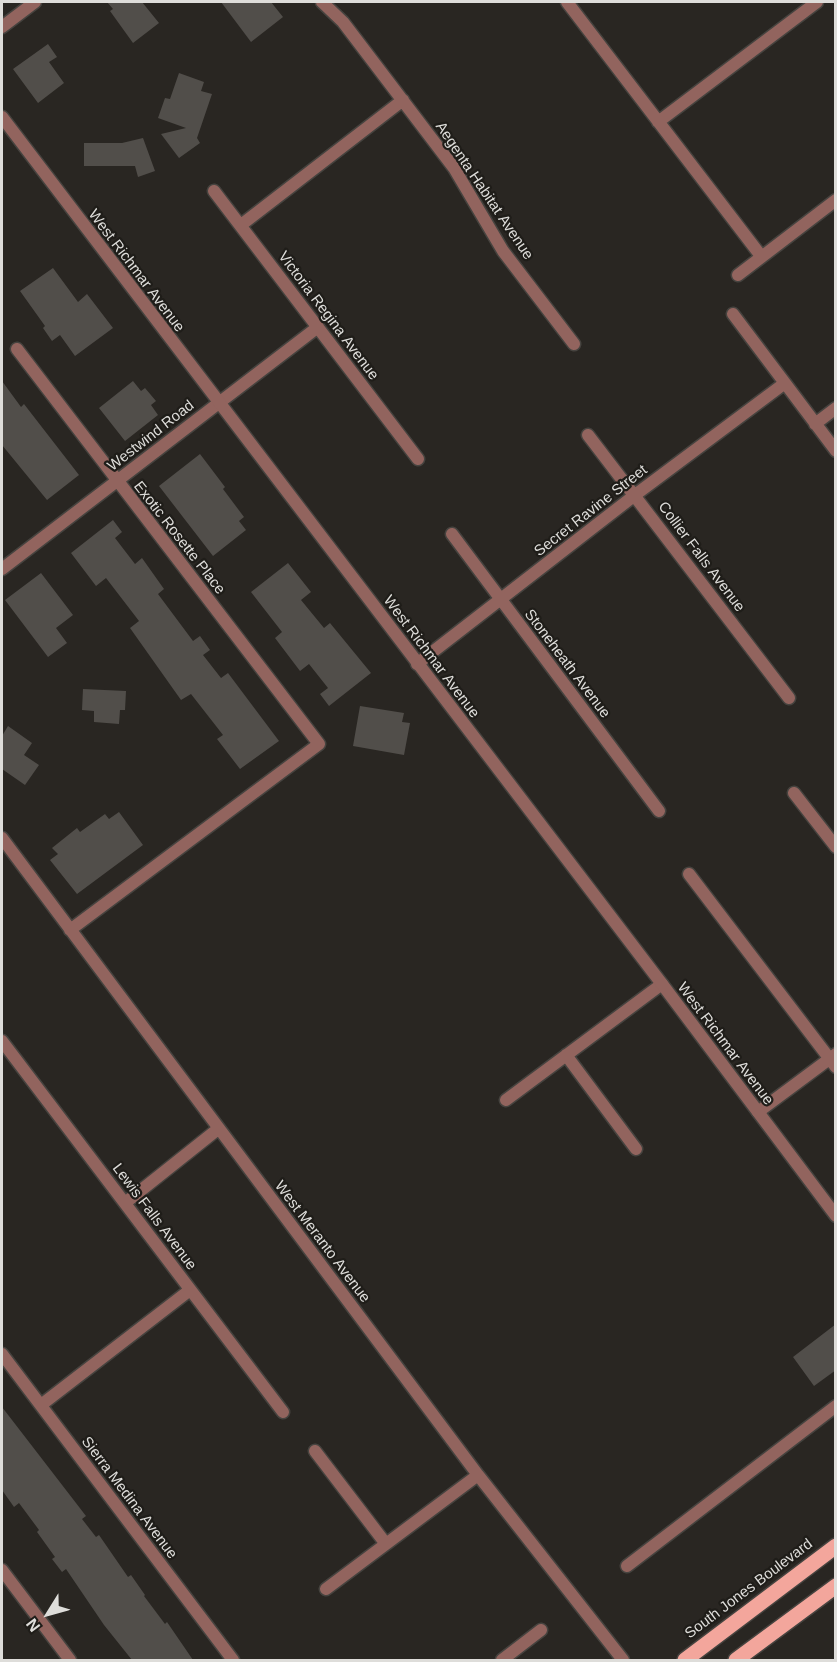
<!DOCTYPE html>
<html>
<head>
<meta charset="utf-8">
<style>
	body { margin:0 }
	#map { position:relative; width:837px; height:1662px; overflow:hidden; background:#292622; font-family:Arial,sans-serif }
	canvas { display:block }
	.frame { position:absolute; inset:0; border:3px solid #deddda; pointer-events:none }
	.north { position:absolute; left:18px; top:1584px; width:60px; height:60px; -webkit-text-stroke:4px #1f1d19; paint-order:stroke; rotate:233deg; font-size:16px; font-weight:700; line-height:24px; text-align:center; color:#deddda }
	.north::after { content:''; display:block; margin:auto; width:21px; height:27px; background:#deddda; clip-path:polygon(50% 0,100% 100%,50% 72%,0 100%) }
</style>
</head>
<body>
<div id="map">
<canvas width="837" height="1662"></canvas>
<div class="frame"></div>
<div class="north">N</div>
</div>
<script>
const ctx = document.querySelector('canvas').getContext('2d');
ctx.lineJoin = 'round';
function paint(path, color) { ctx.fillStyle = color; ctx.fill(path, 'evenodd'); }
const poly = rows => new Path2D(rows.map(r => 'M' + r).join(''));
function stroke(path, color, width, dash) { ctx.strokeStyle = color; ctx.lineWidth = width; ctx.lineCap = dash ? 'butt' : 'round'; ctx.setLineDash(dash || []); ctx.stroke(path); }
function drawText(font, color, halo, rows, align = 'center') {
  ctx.font = font + ' Arial,sans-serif'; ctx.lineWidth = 4.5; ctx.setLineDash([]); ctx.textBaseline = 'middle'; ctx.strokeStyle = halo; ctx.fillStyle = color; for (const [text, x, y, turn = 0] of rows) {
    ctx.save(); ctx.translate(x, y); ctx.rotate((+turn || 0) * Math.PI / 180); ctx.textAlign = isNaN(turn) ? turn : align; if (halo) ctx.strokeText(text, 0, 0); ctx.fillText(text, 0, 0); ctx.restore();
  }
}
paint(poly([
	[107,2,142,2,159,23,133,43,110,11,113,9],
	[221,2,271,2,283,17,251,42],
	[48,44,57,57,49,62,64,83,38,103,13,69],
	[179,73,204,82,201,91,212,94,197,138,200,143,179,158,161,134,186,128,158,118,165,98,170,99],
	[143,138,155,171,138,177,135,166,84,166,84,143,122,143],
	[53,268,78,302,87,294,113,328,75,356,60,335,52,341,43,328,45,326,20,291],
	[2,381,21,407,24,404,79,475,47,500,2,445],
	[133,381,141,391,145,388,156,401,151,405,158,415,125,441,99,408],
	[200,454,225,487,223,489,244,517,239,521,246,530,213,556,159,486],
	[113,520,122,532,115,538,135,564,142,558,164,589,158,594,193,641,200,636,210,650,203,655,221,678,228,673,279,741,240,769,217,739,223,735,191,694,181,700,130,628,139,621,106,578,96,586,71,553],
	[288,563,311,592,301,600,324,628,330,623,371,673,329,706,320,694,328,688,309,664,300,671,275,638,282,632,251,592],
	[41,573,73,615,56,628,67,643,48,657,5,600],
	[83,689,126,691,125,710,120,710,119,724,94,722,94,711,82,710],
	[360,706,404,713,402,722,410,723,404,755,353,746],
	[8,726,32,743,24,755,39,765,25,785,2,769,2,736],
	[119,812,143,845,77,894,50,860,58,854,52,848,77,828,80,832,105,814,109,819],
	[836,1324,836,1370,814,1386,793,1357],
	[2,1407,86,1516,82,1519,96,1537,99,1535,128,1577,131,1575,145,1595,144,1596,165,1624,167,1622,193,1660,132,1660,104,1625,66,1569,62,1572,52,1559,55,1557,37,1532,39,1530,19,1503,14,1507,2,1490]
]), '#514e4a');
const minor = poly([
	[322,2,343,22,454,168,503,251,574,344],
	[567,2,761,256],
	[658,122,817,2],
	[214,191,418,459],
	[241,225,403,100],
	[738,275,836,200],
	[733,314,836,451],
	[17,349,319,744,70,930],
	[815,424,836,408],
	[588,435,789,698],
	[452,534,659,811],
	[2,569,318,327],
	[417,664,635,495,785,383],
	[794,793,836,847],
	[2,838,478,1475,623,1660],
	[689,874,836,1067],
	[2,1041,283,1412],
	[566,1055,636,1149],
	[506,1100,662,984],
	[758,1112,836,1054],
	[125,1203,218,1129],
	[2,1354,233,1660],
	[41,1405,190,1290],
	[315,1451,386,1544],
	[627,1566,836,1406],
	[326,1589,478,1475],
	[502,1660,541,1630]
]);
const tertiary = poly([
	[2,27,35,2],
	[2,117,662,984,836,1216],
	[2,1570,70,1660]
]);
const primary = poly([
	[685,1660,836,1546],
	[736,1660,836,1586]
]);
stroke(minor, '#46433f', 15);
stroke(tertiary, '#46433f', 15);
stroke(primary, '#46433f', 18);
stroke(minor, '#92645e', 12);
stroke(tertiary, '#92645e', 12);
stroke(primary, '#f3a69c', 15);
drawText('15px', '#deddda', '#1f1d19', [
	["Aegenta Habitat Avenue",484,191,56],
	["West Richmar Avenue",136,271,53],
	["Victoria Regina Avenue",328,316,53],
	["Westwind Road",151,436,-38],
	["Secret Ravine Street",591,511,-38],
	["Exotic Rosette Place",179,538,52],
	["Collier Falls Avenue",701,557,53],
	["West Richmar Avenue",431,657,53],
	["Stoneheath Avenue",567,664,53],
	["West Richmar Avenue",725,1044,53],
	["Lewis Falls Avenue",154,1217,53],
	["West Meranto Avenue",322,1242,53],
	["Sierra Medina Avenue",129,1498,53],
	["South Jones Boulevard",749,1589,-37]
]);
</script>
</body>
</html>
